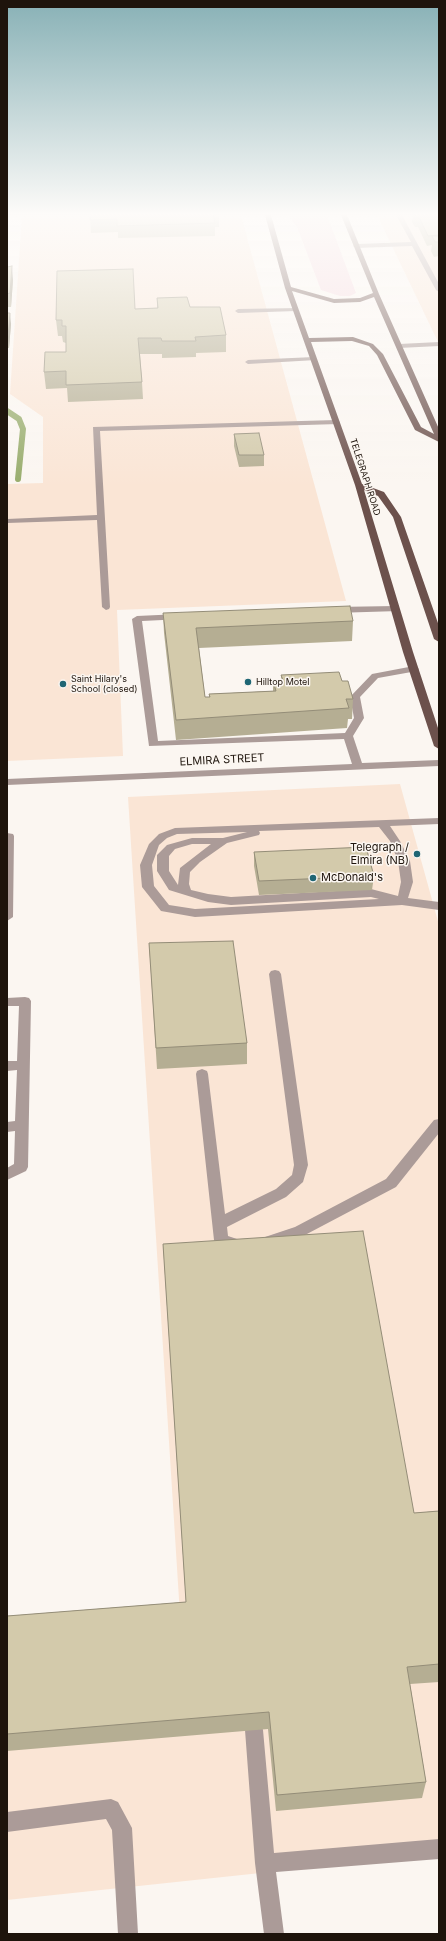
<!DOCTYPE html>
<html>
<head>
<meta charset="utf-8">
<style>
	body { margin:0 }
	#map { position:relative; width:446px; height:1941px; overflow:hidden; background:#fbf6f1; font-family:Inter,sans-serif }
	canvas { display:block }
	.frame { position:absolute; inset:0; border:8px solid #1e140c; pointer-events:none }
</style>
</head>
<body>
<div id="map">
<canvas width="446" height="1941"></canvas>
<div class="frame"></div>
</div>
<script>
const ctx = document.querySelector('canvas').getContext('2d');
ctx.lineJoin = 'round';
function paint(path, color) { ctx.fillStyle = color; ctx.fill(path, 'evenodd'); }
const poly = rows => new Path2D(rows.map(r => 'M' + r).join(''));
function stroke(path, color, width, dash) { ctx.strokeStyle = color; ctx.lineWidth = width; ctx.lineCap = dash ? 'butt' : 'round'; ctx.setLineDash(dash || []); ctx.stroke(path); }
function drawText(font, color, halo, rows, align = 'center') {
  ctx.font = font + ' Inter,sans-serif'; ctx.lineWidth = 3; ctx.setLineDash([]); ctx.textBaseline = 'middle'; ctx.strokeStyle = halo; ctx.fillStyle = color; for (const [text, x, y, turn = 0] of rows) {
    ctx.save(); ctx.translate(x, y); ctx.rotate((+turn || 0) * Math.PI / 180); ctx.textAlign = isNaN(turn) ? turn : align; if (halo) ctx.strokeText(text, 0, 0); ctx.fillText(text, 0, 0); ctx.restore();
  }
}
paint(poly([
	[22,215,241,215,346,601,117,610,123,756,7,761,7,484,43,483,43,417,10,394],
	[377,215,439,215,439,344],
	[400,784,439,925,439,1854,7,1900,7,1630,180,1615,128,797]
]), '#fae5d5');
paint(poly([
	[288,215,327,215,356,293,350,296,340,296,321,290,297,227]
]), '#f5d6de');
stroke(poly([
	[7,411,19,419,23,429,18,479]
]), '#98ac6c', 6);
paint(poly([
	[396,215,402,215,439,284,439,292,436,290,412,246,356,248,353,246,356,244,411,242,396,215],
	[298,308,298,310,296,311,238,313,235,311,238,309,298,308],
	[439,342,439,346,399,348,396,346,399,344,439,342],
	[314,357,316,358,316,360,248,364,245,362,248,360,314,357],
	[336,420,340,422,339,424,100,431,110,607,109,609,106,610,102,607,97,520,7,523,7,519,97,515,93,427,336,420],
	[396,606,399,607,399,611,334,613,330,610,334,607,396,606],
	[180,614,185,617,183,619,142,621,158,741,345,733,354,718,350,697,372,674,414,666,419,669,417,671,378,678,360,697,364,718,353,736,362,763,439,760,439,766,7,785,7,779,352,764,344,739,149,746,132,619,137,616,180,614],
	[439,818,439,824,390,826,400,841,410,861,413,882,408,898,439,902,439,910,402,905,195,917,161,911,142,887,140,865,149,844,159,834,175,828,439,818],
	[379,827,390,841,398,861,401,882,398,896,371,889,231,897,208,894,191,890,189,884,190,872,200,862,227,843,259,835,260,833,259,831,379,827],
	[247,832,223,838,192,838,167,845,157,855,157,871,169,890,208,902,231,905,371,897,379,899,195,909,169,905,154,886,152,865,159,845,167,838,177,834,247,832],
	[192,844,211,844,180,868,178,885,169,871,169,856,175,849,192,844],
	[7,833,13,834,14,836,13,917,7,921,7,833],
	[275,970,279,971,281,974,308,1165,303,1182,286,1197,227,1227,228,1236,243,1241,245,1245,243,1249,238,1251,216,1244,214,1240,196,1074,197,1071,202,1069,207,1071,208,1074,225,1214,276,1189,292,1175,294,1165,269,974,271,971,275,970],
	[25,997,29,998,31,1001,28,1167,26,1171,7,1180,7,1168,14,1164,15,1131,7,1132,7,1122,15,1121,17,1070,7,1071,7,1061,17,1061,19,1006,7,1006,7,998,25,997],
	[439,1119,439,1133,396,1187,305,1235,270,1247,265,1245,263,1241,265,1237,295,1227,386,1179,434,1120,439,1119],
	[254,1721,261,1723,263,1730,274,1853,439,1839,439,1859,276,1872,284,1934,264,1934,255,1863,245,1730,247,1723,254,1721],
	[111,1799,118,1802,132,1828,138,1934,118,1934,112,1830,106,1819,7,1832,7,1812,111,1799]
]), '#ab9b98');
paint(poly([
	[265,215,271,215,291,287,334,299,360,298,373,293,341,215,347,215,379,294,439,429,439,442,415,430,377,355,369,346,352,341,311,342,362,484,384,492,401,517,439,626,439,642,434,639,393,517,378,496,364,490,413,652,439,731,439,749,434,746,403,652,355,485,285,288,265,215],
	[292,291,334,303,360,302,374,297,434,434,421,427,383,354,373,344,353,337,309,338,292,291]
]), '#6c514c');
paint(poly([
	[90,215,219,215,219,227,215,227,215,236,118,238,118,232,91,233],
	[413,215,439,215,439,256,434,257,431,251,432,245,427,246,418,227,415,227,412,222],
	[7,267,13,280,11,307,7,307],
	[157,298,190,307,226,335,226,352,196,353,196,357,162,358,162,354,140,354,142,382,143,399,68,402,67,388,46,389,44,372,66,352,66,343,63,342,62,336,58,336,56,320,135,309,157,308],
	[7,313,11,324,9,348,7,348],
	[234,434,264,455,264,466,239,467,234,446],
	[163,613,353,621,352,641,199,648,205,697,209,697,209,694,273,691,273,681,281,680,281,675,342,681,353,699,352,719,348,719,347,728,176,740,164,633],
	[254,852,374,876,372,890,259,895,254,866],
	[149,943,247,1043,247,1064,157,1069],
	[163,1244,414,1513,439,1511,439,1682,410,1684,426,1782,422,1798,276,1811,268,1729,7,1751,7,1616,186,1602]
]), '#b5ae93');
paint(poly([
	[12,266,13,280,11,307,10,293],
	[10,313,11,324,9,348,8,337]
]), '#948d78');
const building = poly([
	[90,215,213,215,215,223,117,226,117,219,90,220,90,215],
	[415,215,439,215,439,235,428,236,419,217,416,217,415,215],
	[432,236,439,236,439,242,435,242,432,236],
	[12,266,10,293,7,294,7,267,12,266],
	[133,269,135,309,158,308,157,298,187,297,190,307,220,307,226,335,195,337,196,341,162,341,161,338,138,338,142,382,66,385,66,371,44,372,45,352,66,352,66,326,62,326,62,320,56,320,57,271,133,269],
	[7,313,10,313,8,337,7,337,7,313],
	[259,433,264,455,239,455,234,434,259,433],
	[350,606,353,621,196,628,205,697,210,697,209,694,276,691,273,681,283,680,281,675,339,672,342,681,348,681,353,699,346,699,349,708,176,720,163,613,350,606],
	[366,847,374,876,259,881,254,852,366,847],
	[233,941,247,1043,156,1048,149,943,233,941],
	[363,1231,414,1513,439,1511,439,1664,407,1667,426,1782,277,1795,269,1712,7,1734,7,1616,186,1602,163,1244,363,1231]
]);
paint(building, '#d3caab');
stroke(building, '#948d78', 1);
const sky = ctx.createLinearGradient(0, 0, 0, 487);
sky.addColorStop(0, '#88b1b6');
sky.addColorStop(0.44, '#fdfbf9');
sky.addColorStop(1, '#fdfbf900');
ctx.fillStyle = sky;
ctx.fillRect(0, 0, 446, 487);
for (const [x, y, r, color] of [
	[248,682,4,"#1f6674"],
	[63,684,4,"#1f6674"],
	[417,854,4,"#1f6674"],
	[313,878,4,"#1f6674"]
]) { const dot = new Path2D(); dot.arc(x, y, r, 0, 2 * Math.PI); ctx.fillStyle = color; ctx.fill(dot); stroke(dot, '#fbf6f1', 1.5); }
drawText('9px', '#1e140c', '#fbf6f1', [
	["TELEGRAPH ROAD",365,477,72]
]);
drawText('9px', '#1e140c', '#fbf6f1', [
	["Saint Hilary's",71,679],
	["School (closed)",71,689],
	["Hilltop Motel",256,682]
], 'left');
drawText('11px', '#1e140c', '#fbf6f1', [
	["ELMIRA STREET",222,760,-3]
]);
drawText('11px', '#1e140c', '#fbf6f1', [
	["Telegraph /",409,848],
	["Elmira (NB)",409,861],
	["McDonald's",321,878,"left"]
], 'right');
</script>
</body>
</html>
